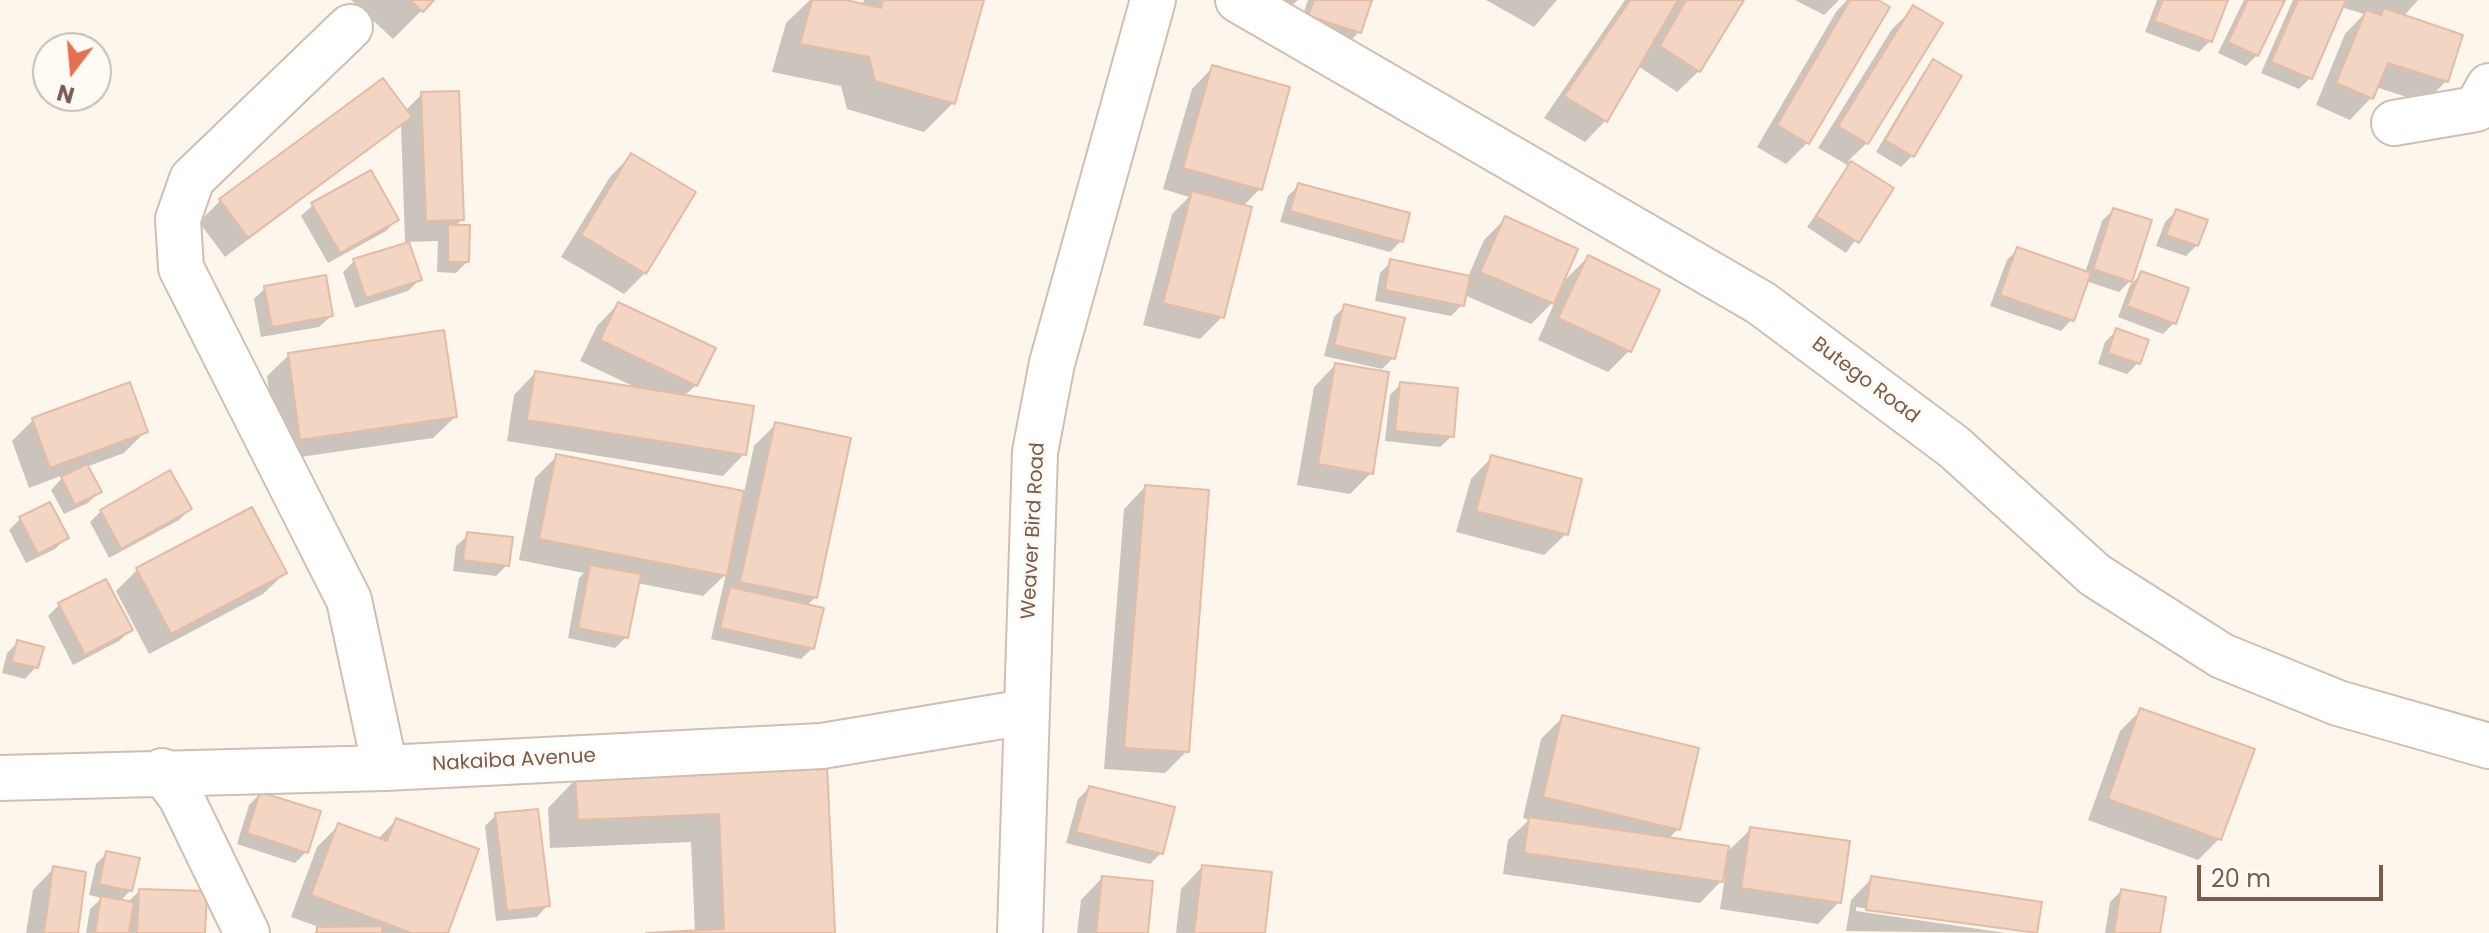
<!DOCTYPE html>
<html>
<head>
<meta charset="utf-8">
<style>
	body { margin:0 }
	#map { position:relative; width:2489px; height:933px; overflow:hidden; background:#fdf6ec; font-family:Poppins,sans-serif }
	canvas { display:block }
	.north { position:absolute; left:32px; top:32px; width:80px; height:80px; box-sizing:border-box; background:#fffaf3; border:2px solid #cabbb1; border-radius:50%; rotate:196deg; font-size:22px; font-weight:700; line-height:32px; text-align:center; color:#7a5c4d }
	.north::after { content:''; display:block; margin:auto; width:28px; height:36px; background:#e76f51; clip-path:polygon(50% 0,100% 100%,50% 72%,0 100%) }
	.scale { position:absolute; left:2197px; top:865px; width:186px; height:36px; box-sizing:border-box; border:4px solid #7a5c4d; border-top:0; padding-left:10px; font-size:24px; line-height:28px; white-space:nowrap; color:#7a5c4d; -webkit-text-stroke:6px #fffaf3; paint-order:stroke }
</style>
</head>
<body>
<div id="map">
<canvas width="2489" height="933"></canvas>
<div class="north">N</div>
<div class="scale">20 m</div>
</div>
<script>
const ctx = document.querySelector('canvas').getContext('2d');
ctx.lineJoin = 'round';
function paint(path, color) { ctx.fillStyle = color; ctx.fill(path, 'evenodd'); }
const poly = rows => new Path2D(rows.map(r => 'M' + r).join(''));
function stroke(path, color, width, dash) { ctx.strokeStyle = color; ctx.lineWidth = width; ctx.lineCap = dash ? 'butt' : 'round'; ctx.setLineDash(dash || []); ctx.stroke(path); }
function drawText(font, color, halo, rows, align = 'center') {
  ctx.font = font + ' Poppins,sans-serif'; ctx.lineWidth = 6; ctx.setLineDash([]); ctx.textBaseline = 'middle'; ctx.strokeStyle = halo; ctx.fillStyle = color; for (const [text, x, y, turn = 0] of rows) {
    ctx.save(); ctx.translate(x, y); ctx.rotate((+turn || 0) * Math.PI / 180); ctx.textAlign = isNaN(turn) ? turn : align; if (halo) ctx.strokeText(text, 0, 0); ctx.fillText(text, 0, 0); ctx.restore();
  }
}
paint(poly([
	[351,0,432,0,393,39],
	[810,0,837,0,862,6,864,0,982,0,953,103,924,132,847,109,841,86,772,72,786,23],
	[1267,0,1298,0,1290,7],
	[1308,0,1370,0,1359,32,1348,43,1299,27],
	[1486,0,1557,0,1534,27],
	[1625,0,1742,0,1699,71,1677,92,1638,66,1606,120,1585,142,1544,118],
	[1795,0,1839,0,1824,15],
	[1847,0,1874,0,1807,143,1786,164,1757,147,1836,12],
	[2157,0,2226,0,2210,41,2199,52,2145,32],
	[2244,0,2283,0,2257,55,2246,66,2218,53],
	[2293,0,2418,0,2403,17,2446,81,2425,103,2376,87,2371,98,2350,120,2316,105,2345,34,2364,14,2341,7,2310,78,2299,89,2261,73],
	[1914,8,1867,143,1848,161,1892,188,1846,253,1807,227,1849,166,1818,148,1892,29],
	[1934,61,1912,156,1901,167,1876,152,1923,73],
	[1213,67,1260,189,1243,206,1250,208,1222,317,1200,339,1143,325,1172,214,1189,197,1163,189,1192,89],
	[382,81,405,111,422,94,462,220,454,227,467,262,456,273,437,272,438,241,405,242,401,125,225,257,199,222,220,201],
	[631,155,645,273,624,294,561,257,610,177],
	[1299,185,1401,241,1390,252,1280,222,1288,196],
	[313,205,397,220,386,231,328,263,301,216],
	[2113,210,2130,281,2119,292,2086,281,2072,319,2061,331,1990,306,2007,260,2018,249,2085,273,2102,221],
	[2176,211,2197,245,2186,256,2156,246,2165,222],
	[1505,219,1561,284,1588,257,1629,351,1608,372,1538,340,1556,299,1531,324,1464,295,1462,305,1451,316,1375,301,1380,273,1391,262,1468,277,1484,240],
	[354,261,420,279,408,291,355,308,343,272],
	[2141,274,2174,323,2163,334,2118,317,2130,285],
	[265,288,331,316,319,327,261,337,254,299],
	[618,304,696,385,683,397,744,454,723,476,507,441,514,395,535,373,637,388,580,361,597,326],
	[1345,306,1393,358,1382,369,1324,356,1334,317],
	[2116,331,2138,363,2127,374,2098,364,2105,342],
	[289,355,455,417,433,438,279,460,267,376],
	[1335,365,1371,473,1350,494,1297,485,1314,387],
	[1401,384,1452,436,1440,447,1385,441,1390,395],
	[34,419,145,432,124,453,86,467,99,492,88,503,64,514,51,490,66,474,29,488,12,441],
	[776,424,816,597,806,606,813,648,801,659,711,639,726,574,703,596,637,583,626,637,615,648,568,638,579,578,584,573,519,560,535,478,557,456,744,493,754,446],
	[1492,457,1566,534,1544,555,1456,532,1471,479],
	[1145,487,1187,751,1165,773,1104,769,1124,509],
	[49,504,66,538,55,549,26,563,9,530,20,519],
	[190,509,179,520,109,558,90,522,101,511],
	[468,535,507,565,496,576,453,571,456,546],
	[137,570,285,573,263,594,149,654,116,591],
	[105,581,130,630,119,641,73,665,48,616,59,605],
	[18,642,36,667,25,679,2,673,7,653],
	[2141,710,2219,839,2198,860,2088,820,2120,731],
	[1563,717,1678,829,1668,839,1726,853,1751,829,1839,902,1818,924,1720,909,1725,877,1700,903,1503,874,1508,840,1529,820,1523,818,1541,739],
	[825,768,833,933,689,933,695,933,691,842,550,848,548,808,576,779],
	[1089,788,1161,853,1150,864,1066,843,1078,799],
	[260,794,306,852,295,863,237,844,249,805],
	[496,815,548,905,537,917,496,921,485,826],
	[396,820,446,933,314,933,319,927,291,917,317,847,339,825,377,840],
	[107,853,131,890,119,902,127,903,139,891,203,933,86,933,90,909,102,898,89,895,96,864],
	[1202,867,1263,933,1176,933,1181,889],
	[54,868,76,933,26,933,33,890],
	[1102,878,1146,933,1077,933,1081,900],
	[1872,878,2039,903,2035,933,1856,907,1856,911,2006,933,1846,931,1851,900],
	[2121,891,2158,933,2105,933,2110,902]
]), '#0003');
const building = poly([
	[410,0,434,0,423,12,410,0],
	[812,0,846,0,881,8,883,0,984,0,955,104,875,81,869,57,800,44,812,0],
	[1314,0,1372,0,1361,33,1308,16,1314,0],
	[1630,0,1678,0,1607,122,1564,96,1630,0],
	[1686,0,1744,0,1700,72,1660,46,1686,0],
	[1850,0,1878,0,1890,7,1809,144,1777,125,1850,0],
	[2163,0,2228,0,2212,42,2154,21,2163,0],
	[2248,0,2285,0,2258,56,2228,42,2248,0],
	[2298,0,2346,0,2312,79,2271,62,2298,0],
	[1913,5,1943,23,1868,144,1838,126,1913,5],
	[2384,8,2463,35,2448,82,2388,63,2373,99,2336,83,2366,10,2381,15,2384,8],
	[1933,59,1962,76,1914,157,1885,140,1933,59],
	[1212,65,1290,87,1262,190,1183,168,1212,65],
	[383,78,412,117,248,238,219,199,383,78],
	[459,91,464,220,426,221,421,92,459,91],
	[631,153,696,192,646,274,581,235,631,153],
	[1851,161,1894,188,1859,243,1816,216,1851,161],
	[371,170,399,220,340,253,311,203,371,170],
	[1298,183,1410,213,1403,242,1290,211,1298,183],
	[1192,191,1252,207,1224,318,1163,303,1192,191],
	[2113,208,2152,220,2132,282,2093,269,2113,208],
	[2176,209,2208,220,2198,246,2166,235,2176,209],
	[1505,216,1578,249,1554,304,1480,272,1505,216],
	[448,225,470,225,469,262,448,262,448,225],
	[409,242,422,280,366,298,353,259,409,242],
	[2017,247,2091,273,2074,321,2000,295,2017,247],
	[1588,255,1660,290,1631,352,1558,318,1588,255],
	[1390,259,1470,276,1464,306,1385,290,1390,259],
	[2141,271,2189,288,2176,324,2127,306,2141,271],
	[326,275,333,316,272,327,264,286,326,275],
	[618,302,716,348,697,386,600,340,618,302],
	[1344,304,1405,318,1395,359,1334,345,1344,304],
	[2116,328,2149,340,2140,364,2108,353,2116,328],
	[444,330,457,417,300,440,288,353,444,330],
	[1335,363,1389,372,1373,474,1318,464,1335,363],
	[535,371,754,406,746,455,527,420,535,371],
	[130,382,148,432,50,468,32,418,130,382],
	[1400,382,1458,388,1454,437,1395,431,1400,382],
	[775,422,851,438,817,598,740,582,775,422],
	[556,454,744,491,727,576,539,539,556,454],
	[1491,455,1582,479,1568,535,1476,511,1491,455],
	[87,464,102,492,75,505,61,477,87,464],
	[170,470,192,509,121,549,100,510,170,470],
	[1145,485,1209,490,1189,752,1124,748,1145,485],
	[50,502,69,538,38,554,19,517,50,502],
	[252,507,287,573,171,634,136,568,252,507],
	[467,532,513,537,509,566,463,560,467,532],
	[590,565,641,574,628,638,578,628,590,565],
	[106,579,133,630,85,655,58,603,106,579],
	[730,587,824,608,814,649,720,628,730,587],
	[17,640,44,647,38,668,12,662,17,640],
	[2140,708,2255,749,2221,840,2108,799,2140,708],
	[1562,715,1699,748,1680,830,1543,797,1562,715],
	[827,766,835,933,646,933,724,929,719,814,578,820,575,777,827,766],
	[1089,786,1175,807,1163,854,1076,832,1089,786],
	[260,792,321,811,308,853,247,833,260,792],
	[538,809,550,906,507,911,495,813,538,809],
	[1529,817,1729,846,1723,882,1524,853,1529,817],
	[396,818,479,849,448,933,411,933,311,895,338,823,387,841,396,818],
	[1750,827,1850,841,1841,903,1741,888,1750,827],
	[106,851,140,858,132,891,99,884,106,851],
	[1202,865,1272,872,1265,933,1194,933,1202,865],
	[53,866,86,872,78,933,44,933,53,866],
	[1102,876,1153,881,1148,933,1096,933,1102,876],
	[1871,876,2042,902,2037,933,1866,910,1871,876],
	[139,889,207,891,205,933,137,933,139,889],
	[2121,889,2166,897,2160,933,2114,933,2121,889],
	[101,896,134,902,129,933,95,933,101,896],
	[382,926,382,933,317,933,317,927,382,926]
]);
paint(building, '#f3d5c3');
stroke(building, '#e6bba3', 2);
const minor = poly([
	[1238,0,1761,303,1954,447,2095,575,2222,656,2338,703,2489,746],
	[350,27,192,179,178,219,181,268,349,600,385,768],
	[2394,123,2476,109,2489,86],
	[162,771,181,797,247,933],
	[0,778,385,768,822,746,1026,712],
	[1020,933,1035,452,1052,363,1153,0]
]);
stroke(minor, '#d1beb0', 48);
stroke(minor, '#fff', 44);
drawText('20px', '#7a5c4d', '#fffaf3', [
	["Butego Road",1865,381,37],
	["Weaver Bird Road",1034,531,-87],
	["Nakaiba Avenue",514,761,-3]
]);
</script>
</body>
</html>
